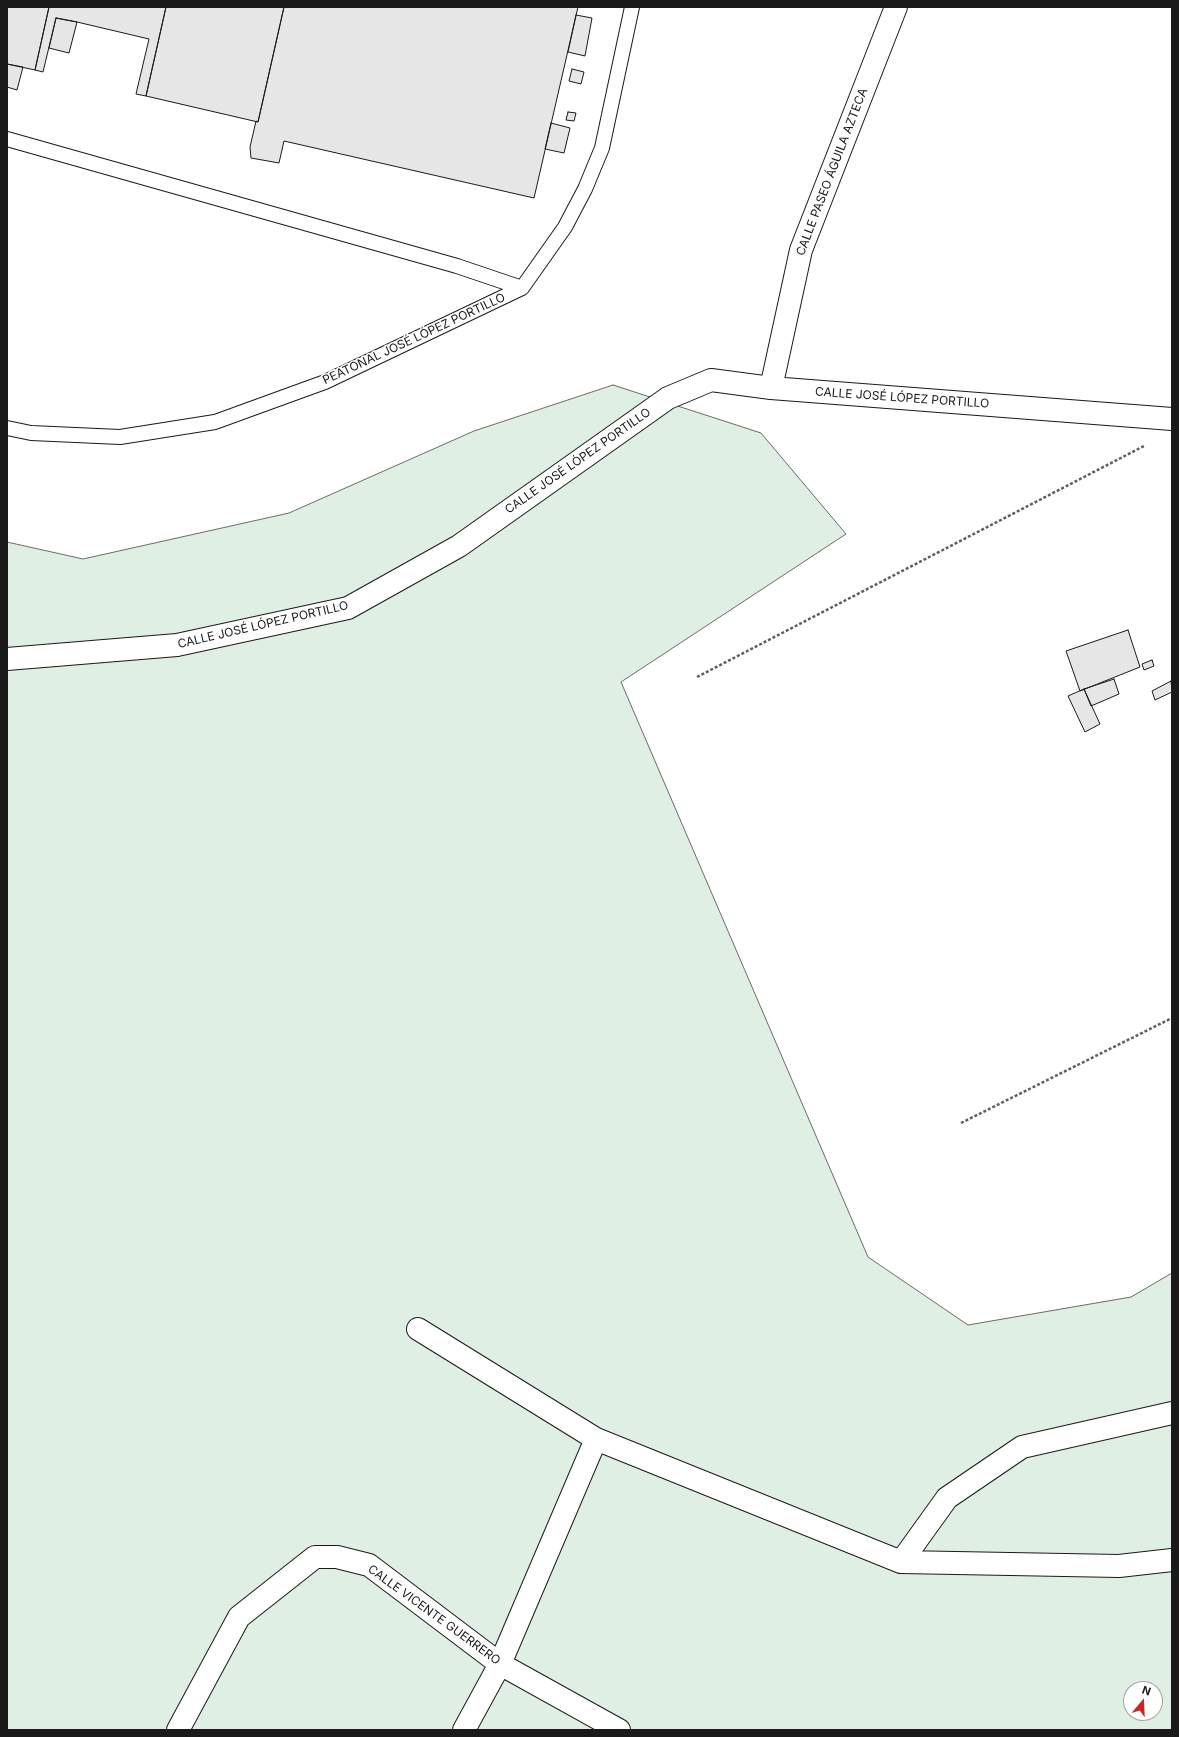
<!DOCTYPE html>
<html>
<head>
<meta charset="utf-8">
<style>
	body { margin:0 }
	#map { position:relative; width:1179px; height:1737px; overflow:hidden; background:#fff; font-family:Inter,sans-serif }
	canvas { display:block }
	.frame { position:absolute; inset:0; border:8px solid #1a1a1a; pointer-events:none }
	.north { position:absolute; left:1123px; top:1681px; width:40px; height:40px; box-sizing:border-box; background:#fff; border:1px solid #a3a3a3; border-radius:50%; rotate:19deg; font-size:11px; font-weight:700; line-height:16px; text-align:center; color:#1a1a1a }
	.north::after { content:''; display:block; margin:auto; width:14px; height:18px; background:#c62828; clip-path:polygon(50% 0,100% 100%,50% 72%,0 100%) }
</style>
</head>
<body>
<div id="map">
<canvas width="1179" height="1737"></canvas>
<div class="frame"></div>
<div class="north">N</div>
</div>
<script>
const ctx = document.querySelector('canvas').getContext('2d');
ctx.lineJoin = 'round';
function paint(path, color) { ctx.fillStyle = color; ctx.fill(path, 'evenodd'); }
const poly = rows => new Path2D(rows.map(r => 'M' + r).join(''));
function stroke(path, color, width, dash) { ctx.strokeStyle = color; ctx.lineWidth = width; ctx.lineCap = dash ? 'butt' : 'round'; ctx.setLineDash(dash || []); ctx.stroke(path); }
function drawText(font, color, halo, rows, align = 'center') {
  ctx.font = font + ' Inter,sans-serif'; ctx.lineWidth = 3; ctx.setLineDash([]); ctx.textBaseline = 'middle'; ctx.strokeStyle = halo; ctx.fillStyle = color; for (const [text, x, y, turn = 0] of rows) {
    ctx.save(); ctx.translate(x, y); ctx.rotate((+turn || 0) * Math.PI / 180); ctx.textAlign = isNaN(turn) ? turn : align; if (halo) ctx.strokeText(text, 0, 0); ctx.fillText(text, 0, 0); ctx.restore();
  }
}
const green = poly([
	[613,385,761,433,846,534,621,682,868,1257,968,1325,1131,1297,1172,1273,1172,1730,7,1730,7,542,83,559,289,513,474,431,613,385],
	[1131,1689,1155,1689,1155,1713,1131,1713,1131,1689]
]);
paint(green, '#e0efe3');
stroke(green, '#6a6a6a', 1);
const building = poly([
	[7,7,49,7,35,70,7,64,7,7],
	[49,7,166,7,146,96,136,94,149,39,77,22,56,18,43,72,35,70,49,7],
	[166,7,284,7,258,122,146,96,166,7],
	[284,7,578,7,534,198,284,141,279,163,251,158,250,147,256,121,258,122,284,7],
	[576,15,592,18,585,56,568,52,576,15],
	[56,18,77,22,69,53,49,48,56,18],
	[7,64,23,67,17,90,7,87,7,64],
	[572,69,584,72,581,84,569,81,572,69],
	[568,112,576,113,574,121,566,120,568,112],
	[551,123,570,128,564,153,545,149,551,123],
	[1128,630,1140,667,1080,691,1066,651,1128,630],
	[1152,660,1154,666,1144,670,1142,664,1152,660],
	[1114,679,1119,694,1091,706,1084,689,1114,679],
	[1171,681,1172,692,1155,700,1152,691,1171,681],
	[1084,689,1100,724,1085,732,1068,696,1084,689]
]);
paint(building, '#e6e6e6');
stroke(building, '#1a1a1a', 1);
const lane = poly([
	[7,139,457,266,522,288],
	[7,428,31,433,120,437,215,422,325,382,522,288,565,227,585,189,602,148,632,7]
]);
const street = poly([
	[771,388,801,250,896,7],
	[7,659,177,645,348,608,459,546,668,398,711,380,771,388,1172,419],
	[418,1329,596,1439,901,1562,1119,1566,1172,1560],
	[901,1562,947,1498,1022,1447,1172,1413],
	[178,1730,239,1617,315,1557,337,1557,369,1565,500,1664,619,1730],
	[464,1730,500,1664,596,1439]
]);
stroke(lane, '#1a1a1a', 16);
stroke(street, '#1a1a1a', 24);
stroke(poly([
	[697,677,1144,446],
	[961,1123,1172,1018]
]), '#5f5f5f', 2.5, [3, 2]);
stroke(lane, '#fff', 14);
stroke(street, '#fff', 22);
drawText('12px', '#1a1a1a', '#fff', [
	["CALLE PASEO ÁGUILA AZTECA",832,172,-69],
	["PEATONAL JOSÉ LÓPEZ PORTILLO",414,339,-25],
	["CALLE JOSÉ LÓPEZ PORTILLO",902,398,4],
	["CALLE JOSÉ LÓPEZ PORTILLO",578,461,-35],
	["CALLE JOSÉ LÓPEZ PORTILLO",263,625,-13],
	["CALLE VICENTE GUERRERO",434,1615,36]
]);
</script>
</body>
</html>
